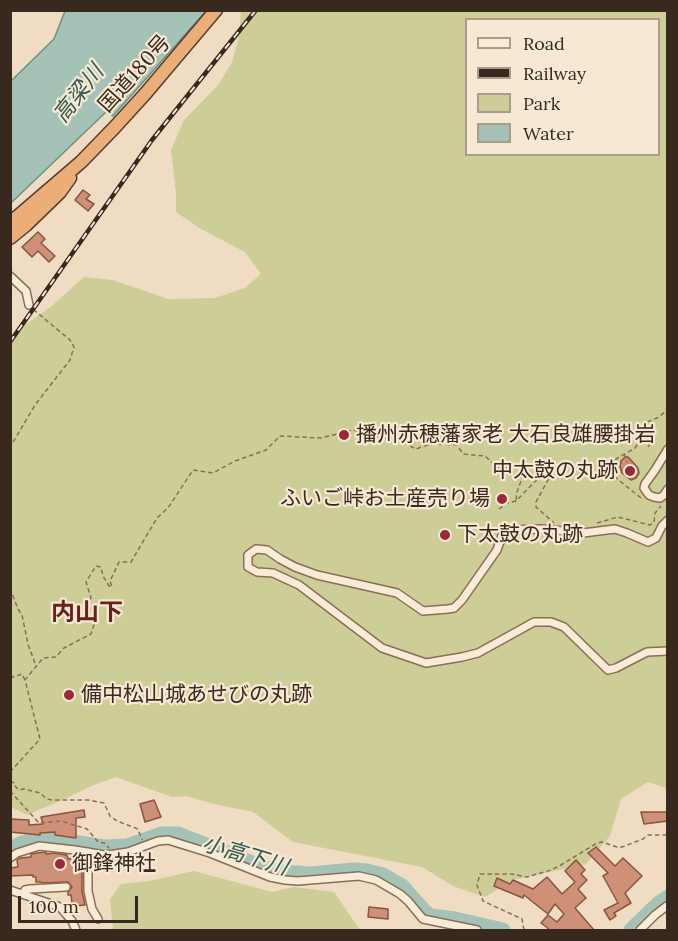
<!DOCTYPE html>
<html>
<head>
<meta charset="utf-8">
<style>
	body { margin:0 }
	#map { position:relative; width:678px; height:941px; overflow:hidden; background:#efdcc3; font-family:Lora,serif }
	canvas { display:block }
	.frame { position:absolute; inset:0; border:12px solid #39281e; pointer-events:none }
	.legend { position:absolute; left:465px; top:18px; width:195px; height:138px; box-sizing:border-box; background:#f6e8d3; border:2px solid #aa9b8b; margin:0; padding:8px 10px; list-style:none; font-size:18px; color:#39281e }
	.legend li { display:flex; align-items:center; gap:12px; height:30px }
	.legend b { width:30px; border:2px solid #aa9b8b }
	.scale { position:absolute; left:18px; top:896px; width:120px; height:27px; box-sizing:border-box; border:3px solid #39281e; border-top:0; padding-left:8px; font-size:18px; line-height:21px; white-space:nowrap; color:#39281e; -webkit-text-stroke:4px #f6e8d3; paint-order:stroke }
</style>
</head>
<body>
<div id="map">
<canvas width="678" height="941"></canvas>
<div class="frame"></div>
<ul class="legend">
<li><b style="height:8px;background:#faebd7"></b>Road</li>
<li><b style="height:8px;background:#39281e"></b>Railway</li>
<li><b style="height:16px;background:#cdcd97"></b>Park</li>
<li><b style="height:16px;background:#a5c2b6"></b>Water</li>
</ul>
<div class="scale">100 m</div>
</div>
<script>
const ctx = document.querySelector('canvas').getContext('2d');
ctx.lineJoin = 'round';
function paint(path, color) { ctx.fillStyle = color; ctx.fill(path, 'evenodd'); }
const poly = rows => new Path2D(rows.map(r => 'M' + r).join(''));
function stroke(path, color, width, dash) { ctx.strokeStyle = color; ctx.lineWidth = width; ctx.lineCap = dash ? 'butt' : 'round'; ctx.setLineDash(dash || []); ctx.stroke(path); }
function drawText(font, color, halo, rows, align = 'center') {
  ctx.font = font + ' Lora,"Noto Sans JP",serif'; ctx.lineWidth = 4.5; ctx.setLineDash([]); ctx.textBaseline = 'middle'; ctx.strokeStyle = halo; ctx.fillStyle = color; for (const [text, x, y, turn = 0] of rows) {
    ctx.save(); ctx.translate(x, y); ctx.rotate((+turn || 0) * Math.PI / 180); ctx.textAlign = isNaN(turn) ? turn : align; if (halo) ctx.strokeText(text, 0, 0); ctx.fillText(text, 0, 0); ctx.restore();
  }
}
paint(poly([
	[243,11,667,11,667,788,648,782,621,799,610,836,586,864,513,880,485,897,453,886,422,867,293,842,253,812,214,804,187,796,172,797,116,777,96,784,60,801,27,815,11,807,10,337,11,335,53,305,84,277,113,280,168,299,215,298,245,288,261,274,245,252,201,229,176,212,176,193,171,150,184,120,219,84,232,62,239,37,241,12],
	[466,20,658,20,658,154,466,154],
	[194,871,272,892,294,887,334,892,360,930,113,930,110,899,121,884,149,881]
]), '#cdcd97');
const water = poly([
	[65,11,206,11,113,116,106,112,11,203,11,81,54,39,65,11]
]);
paint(water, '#a5c2b6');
stroke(water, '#6c9083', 1.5);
stroke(poly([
	[10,849,22,843,39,839,67,841,104,847,127,846,161,834,178,834,262,867,282,872,310,874,354,870,367,871,383,875,402,886,425,912,431,916,455,919,503,930],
	[631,930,659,903,668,897]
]), '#a5c2b6', 15);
const building = poly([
	[83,190,90,195,86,199,94,204,88,211,75,200,83,190],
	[38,232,45,239,41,243,55,256,49,262,38,251,32,257,22,247,38,232],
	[625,457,628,457,638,468,639,473,636,478,631,480,622,473,620,466,621,461,625,457],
	[154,800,161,817,145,822,140,804,154,800],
	[84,810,85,817,76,818,76,838,55,835,55,832,40,833,40,835,10,832,11,819,29,820,29,825,43,824,41,817,84,810],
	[641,812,668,812,668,821,644,824,641,812],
	[596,847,615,866,623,858,642,876,625,893,631,903,614,913,616,916,610,920,604,910,618,903,603,876,608,873,588,853,596,847],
	[46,852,46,854,54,853,67,855,68,859,82,857,82,891,85,905,74,906,74,903,72,903,71,895,68,895,68,892,72,887,68,882,42,883,41,882,36,882,36,877,33,877,33,875,10,876,10,868,18,867,17,860,20,858,31,857,31,854,37,853,46,852],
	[141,856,144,865,129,868,128,866,111,868,94,868,94,859,105,861,141,856],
	[576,860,585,870,581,874,587,880,578,889,586,898,575,908,594,930,550,930,541,923,548,915,557,922,564,914,555,904,548,914,524,895,523,898,494,886,497,878,510,884,513,880,533,889,547,877,562,894,575,882,565,871,576,860],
	[369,907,388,909,388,919,368,917,369,907]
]);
paint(building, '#ce9178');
stroke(building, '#8a533f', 1.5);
const minor = poly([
	[10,276,26,291,29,305],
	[668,449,655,470,645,484,644,488,649,495,654,497,660,498,664,495,668,489],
	[668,520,662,526,656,538,648,542,627,533,615,529,583,533,543,529,508,530,503,533,497,550,462,600,454,608,448,609,423,611,397,593,317,575,295,567,280,559,267,550,256,549,248,555,248,567,257,572,273,573,299,585,382,648,426,663,462,657,478,653,534,622,551,622,564,627,608,670,616,668,647,652,668,651],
	[88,852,88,891,92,909,98,919],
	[10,858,17,853,39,846,75,850,104,855,115,854,128,852,158,841,168,840,210,853,270,877,285,880,298,881,359,876,376,880,400,894,408,901,423,919,477,930],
	[10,890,60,907,72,921,76,930],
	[23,894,25,890,30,889,66,887],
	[640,930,655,915,668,905]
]);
const trunk = poly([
	[10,223,81,162,114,128,145,94,216,10],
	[10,238,26,225,60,192,70,178]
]);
stroke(minor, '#8a6d59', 10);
stroke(trunk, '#573c2e', 15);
stroke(poly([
	[645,430,651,438,650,444,648,447],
	[10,449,12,444,35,405,70,360,74,347,70,340,34,310],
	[624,454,627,463],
	[641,498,615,477,611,467,616,459,635,448,641,439,644,426,647,422,657,418,668,410],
	[499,509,507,503,516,501,553,463,555,467,536,502,536,507,554,523],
	[597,523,618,517,650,525,654,522,655,513,661,506],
	[10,588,18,609,22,615,28,644,36,666],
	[10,678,22,674,25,680],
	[10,696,10,711],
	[10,772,40,739,25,680,43,658,56,657,64,648,91,634,97,615,85,605,91,598,86,582,96,566,101,567,103,576,109,586,112,587,110,581,119,562,131,562,157,518,168,508,193,470,213,473,235,461,266,450,280,436,321,438,353,430,388,439,393,437,416,449,430,444,457,445,463,454,485,456,498,468,505,468,514,466,526,467,517,492,516,501],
	[10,781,14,783,14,785,19,790,24,789,40,793,47,799,52,800,88,800,104,803,110,816,117,821,138,829,142,840],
	[10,791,39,823,61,821,87,829,98,842,104,843,109,848],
	[524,930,522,919,483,901,477,885,480,874,512,874,527,877,551,870,561,865,597,843,602,842,617,847,622,847,643,839,648,835,668,835]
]), '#8a6d59', 1.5, [4.5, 3]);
stroke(minor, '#faebd7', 7);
stroke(trunk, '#eaae76', 12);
const rail = poly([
	[10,342,152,140,256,10]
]);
stroke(rail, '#39281e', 4.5);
stroke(rail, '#f6e8d3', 2, [7]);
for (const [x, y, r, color] of [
	[344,435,6,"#9a2837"],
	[630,471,6,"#9a2837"],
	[502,499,6,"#9a2837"],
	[445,535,6,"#9a2837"],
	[69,695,6,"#9a2837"],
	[60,864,6,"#9a2837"]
]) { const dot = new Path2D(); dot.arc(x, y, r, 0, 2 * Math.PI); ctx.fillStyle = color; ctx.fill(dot); stroke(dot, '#f6e8d3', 2); }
drawText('21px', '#39281e', '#f6e8d3', [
	["国道180号",135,74,-48]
]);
drawText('21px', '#39281e', '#f6e8d3', [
	["播州赤穂藩家老 大石良雄腰掛岩",356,435],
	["中太鼓の丸跡",618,471,"right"],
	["ふいご峠お土産売り場",490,499,"right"],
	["下太鼓の丸跡",457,535],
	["備中松山城あせびの丸跡",81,695],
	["御鋒神社",72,864]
], 'left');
drawText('italic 22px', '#2d5951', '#f6e8d3', [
	["高梁川",79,94,-52],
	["小高下川",245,856,17]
]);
drawText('bold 24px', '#67221c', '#f6e8d3', [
	["内山下",87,613]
]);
</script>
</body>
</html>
